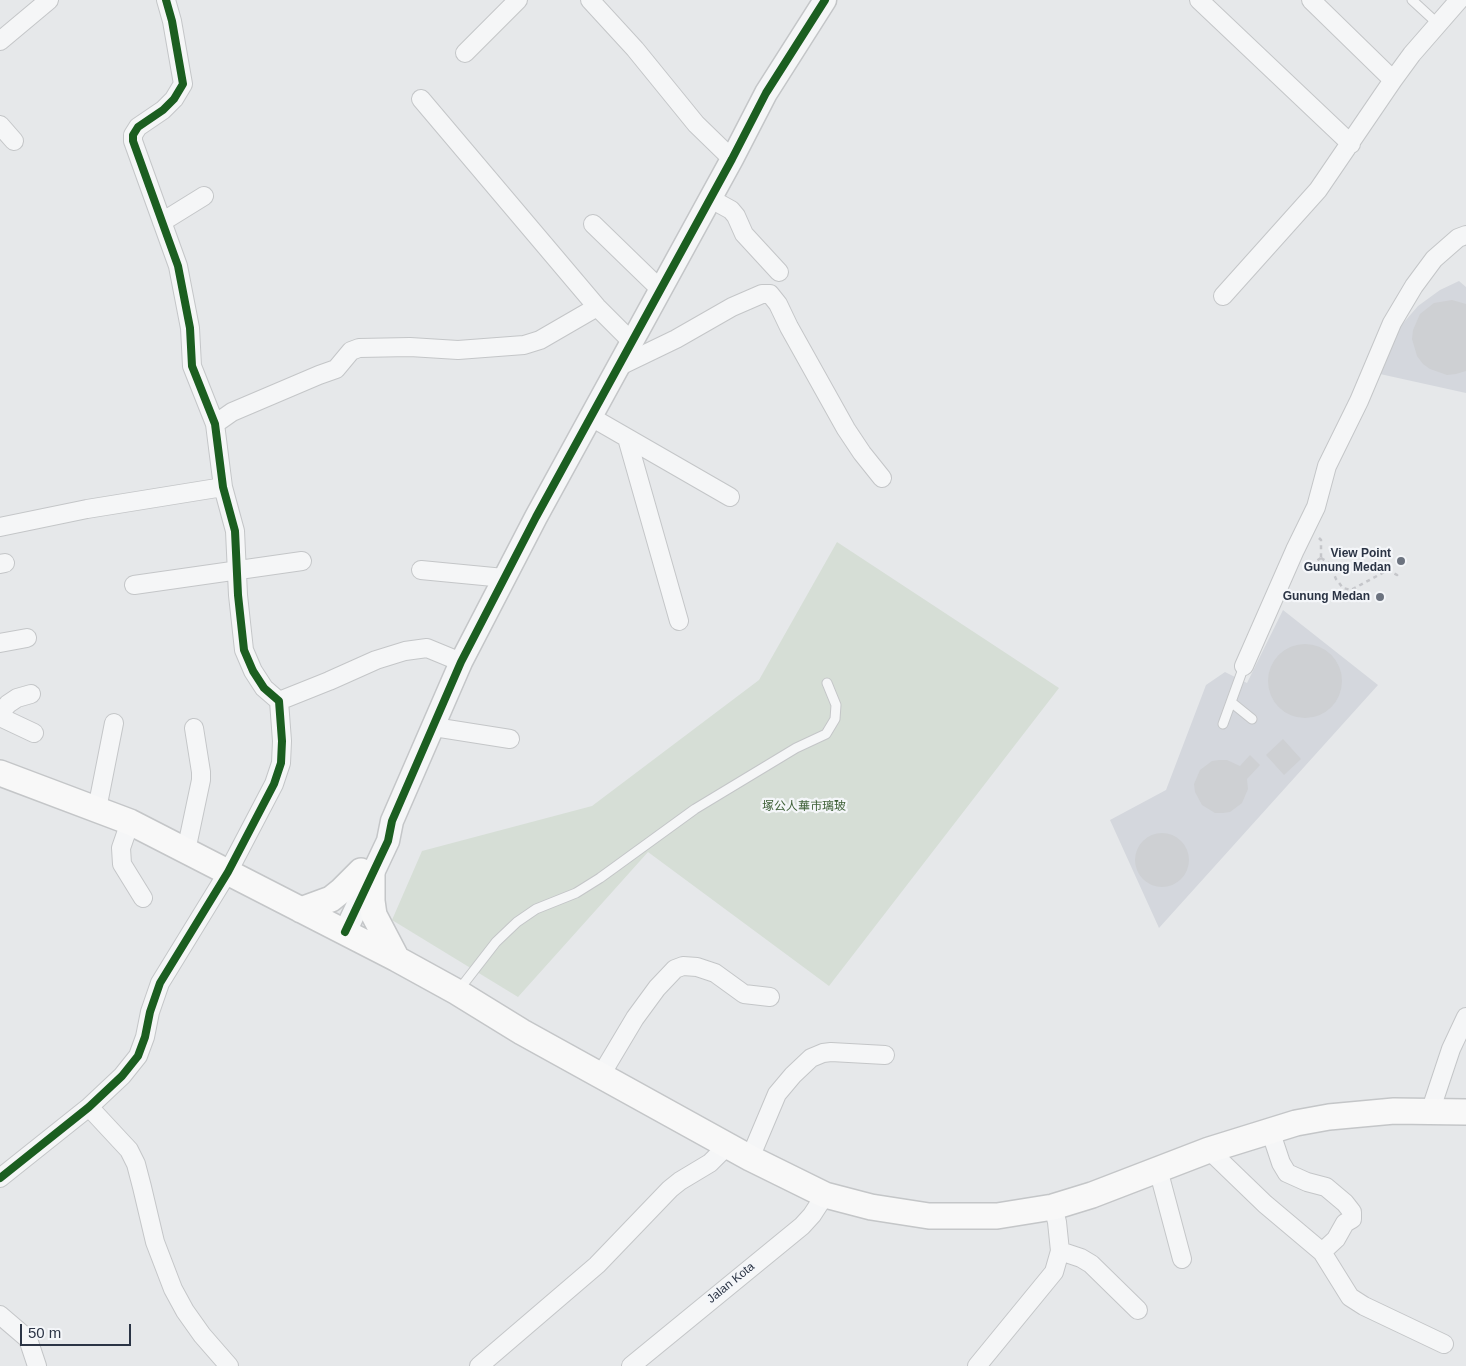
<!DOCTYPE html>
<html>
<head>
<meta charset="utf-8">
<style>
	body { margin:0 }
	#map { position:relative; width:1466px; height:1366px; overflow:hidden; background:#e6e8ea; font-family:Arial,sans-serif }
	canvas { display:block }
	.scale { position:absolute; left:20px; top:1324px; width:111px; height:22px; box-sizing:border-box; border:2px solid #2b3445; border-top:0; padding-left:6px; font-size:15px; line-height:18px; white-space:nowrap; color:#2b3445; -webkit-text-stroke:4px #f4f6f9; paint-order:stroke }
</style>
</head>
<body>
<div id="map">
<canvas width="1466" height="1366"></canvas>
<div class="scale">50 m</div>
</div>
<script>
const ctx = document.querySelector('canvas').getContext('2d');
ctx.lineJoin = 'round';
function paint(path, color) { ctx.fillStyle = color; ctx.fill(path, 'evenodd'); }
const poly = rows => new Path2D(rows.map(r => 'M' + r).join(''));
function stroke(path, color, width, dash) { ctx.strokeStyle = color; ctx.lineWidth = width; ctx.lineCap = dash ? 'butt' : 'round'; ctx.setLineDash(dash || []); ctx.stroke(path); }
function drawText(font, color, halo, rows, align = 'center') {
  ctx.font = font + ' Arial,"Noto Sans SC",sans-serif'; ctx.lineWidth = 4.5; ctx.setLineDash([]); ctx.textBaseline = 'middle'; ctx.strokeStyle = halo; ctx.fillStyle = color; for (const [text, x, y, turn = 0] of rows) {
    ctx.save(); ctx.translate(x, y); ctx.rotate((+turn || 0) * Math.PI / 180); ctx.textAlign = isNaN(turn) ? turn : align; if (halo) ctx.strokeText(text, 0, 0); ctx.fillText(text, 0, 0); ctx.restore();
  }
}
paint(poly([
	[1459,281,1466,287,1466,393,1380,374,1399,328,1418,306,1440,290],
	[1283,610,1378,685,1159,928,1110,820,1166,790,1206,685,1225,672,1247,683]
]), '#d4d7dd');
paint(poly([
	[837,542,1059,688,829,986,648,852,518,997,392,920,422,851,592,806,759,680]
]), '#d6ded6');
paint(poly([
	[1452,300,1466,304,1466,371,1456,374,1447,375,1430,369,1423,364,1417,356,1412,339,1413,330,1420,314,1434,303],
	'1268 681a37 37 0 1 1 74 0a37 37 0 1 1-74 0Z',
	[1283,739,1301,759,1284,775,1266,755],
	[1250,755,1260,765,1247,779,1248,789,1242,803,1230,812,1223,813,1215,813,1202,805,1195,792,1194,784,1200,770,1212,761,1219,760,1227,760,1240,766],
	'1135 860a27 27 0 1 1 54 0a27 27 0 1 1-54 0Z'
]), '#ced0d3');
const service = poly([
	[1412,0,1437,23],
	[1231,702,1252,719],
	[1223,724,1244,666],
	[458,991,496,942,517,922,536,909,576,893,600,878,695,809,796,748,826,734,835,719,836,705,827,683]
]);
const minor = poly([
	[590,0,635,49,696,124,732,159],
	[1199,0,1351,144],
	[1311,0,1393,80,1412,54,1459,0],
	[0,41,49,0],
	[465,53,518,0],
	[421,99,597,307,632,342],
	[0,125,14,141],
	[711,199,731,210,736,216,744,234,779,272],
	[162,222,204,196],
	[593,224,661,290],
	[1223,296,1318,190,1393,80],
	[620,366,676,339,732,307,762,294,770,294,778,304,789,327,846,429,862,453,882,478],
	[591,417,730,497],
	[215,424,232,412,319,375,336,369,351,351,359,348,410,347,458,350,524,345,540,340,597,307],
	[627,438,679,621],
	[0,527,87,509,223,487],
	[0,564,5,563],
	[421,570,504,578],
	[134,585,302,561],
	[0,643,27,638],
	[1244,666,1295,550,1316,507,1327,466,1359,401,1392,323,1414,286,1434,259,1458,238,1466,235],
	[279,701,329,681,376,660,405,651,427,648,461,662],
	[0,714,8,704,17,698,31,694],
	[0,717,34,733],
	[434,727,510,739],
	[97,809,114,723],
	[130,822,121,848,122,864,143,898],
	[186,851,201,780,201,772,194,728],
	[601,1075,635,1018,657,988,675,969,683,966,697,967,715,973,744,994,770,997],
	[89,1107,129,1150,136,1164,142,1187,155,1242,173,1289,185,1311,202,1335,229,1366],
	[1430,1112,1451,1049,1466,1017],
	[1270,1130,1281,1163,1287,1173,1307,1182,1326,1187,1345,1203,1352,1212,1352,1219,1345,1223,1336,1239,1322,1252],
	[1209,1150,1265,1204,1322,1252,1350,1297,1364,1306,1444,1344],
	[750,1158,777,1094,793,1075,811,1058,823,1053,831,1052,885,1055],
	[1158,1169,1182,1259],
	[0,1178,89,1107,122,1076,138,1056,145,1037,150,1012,160,983,228,872,274,784,281,763,282,741,279,701,264,688,253,671,244,650,238,595,235,531,223,487,215,424,192,366,190,328,178,266,133,141,133,135,138,127,163,110,174,99,183,84,172,21,166,0],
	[1060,1251,1081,1258,1091,1264,1138,1310],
	[0,1315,28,1339,37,1366],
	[479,1366,597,1265,670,1189,680,1181,710,1163,719,1154,726,1144],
	[631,1366,802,1226,812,1215,825,1195],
	[977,1366,1054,1272,1060,1251,1057,1222,1053,1207]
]);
const tertiary = poly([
	[345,932,388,841,392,821,461,662,536,517,732,159,766,93,825,0]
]);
const secondary = poly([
	[0,773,130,822,397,959,457,992,522,1032,750,1158,825,1195,871,1207,929,1216,997,1216,1053,1207,1092,1195,1209,1150,1296,1123,1329,1117,1394,1111,1466,1112],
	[372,876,372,901,374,915,397,959],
	[301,910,331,899,341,891,361,871]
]);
stroke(service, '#c4c6c8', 11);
stroke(minor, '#c4c6c8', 20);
stroke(tertiary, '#c4c6c8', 25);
stroke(secondary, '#c4c6c8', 28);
stroke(poly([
	[1319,538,1321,540,1321,558],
	[1321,558,1329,563,1336,579,1343,588,1351,590,1388,570,1397,575,1398,574],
	[1304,569,1321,558]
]), '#c5c6ca', 2.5, [4, 4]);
stroke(service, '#f5f6f7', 9);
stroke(minor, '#f5f6f7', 18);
stroke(tertiary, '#f5f6f7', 22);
stroke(secondary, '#f8f8f8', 25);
stroke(poly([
	[345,932,388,841,392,821,461,662,536,517,732,159,766,93,825,0],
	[0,1178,89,1107,122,1076,138,1056,145,1037,150,1012,160,983,228,872,274,784,281,763,282,741,279,701,264,688,253,671,244,650,238,595,235,531,223,487,215,424,192,366,190,328,178,266,133,141,133,135,138,127,163,110,174,99,183,84,172,21,166,0]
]), '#1b5e20', 8);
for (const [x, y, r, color] of [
	[1401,561,5,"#6c737f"],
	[1380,597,5,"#6c737f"]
]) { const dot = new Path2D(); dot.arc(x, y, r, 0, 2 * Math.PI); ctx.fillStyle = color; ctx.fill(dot); stroke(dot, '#f4f6f9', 2); }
drawText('bold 12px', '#2b3445', '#f4f6f9', [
	["View Point",1391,554],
	["Gunung Medan",1391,568],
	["Gunung Medan",1370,597]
], 'right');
drawText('12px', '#3f6138', '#f4f6f9', [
	["塚公人華市璃玻",804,807]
]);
drawText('12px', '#2b3445', '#f4f6f9', [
	["Jalan Kota",731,1283,-39]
]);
</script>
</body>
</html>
